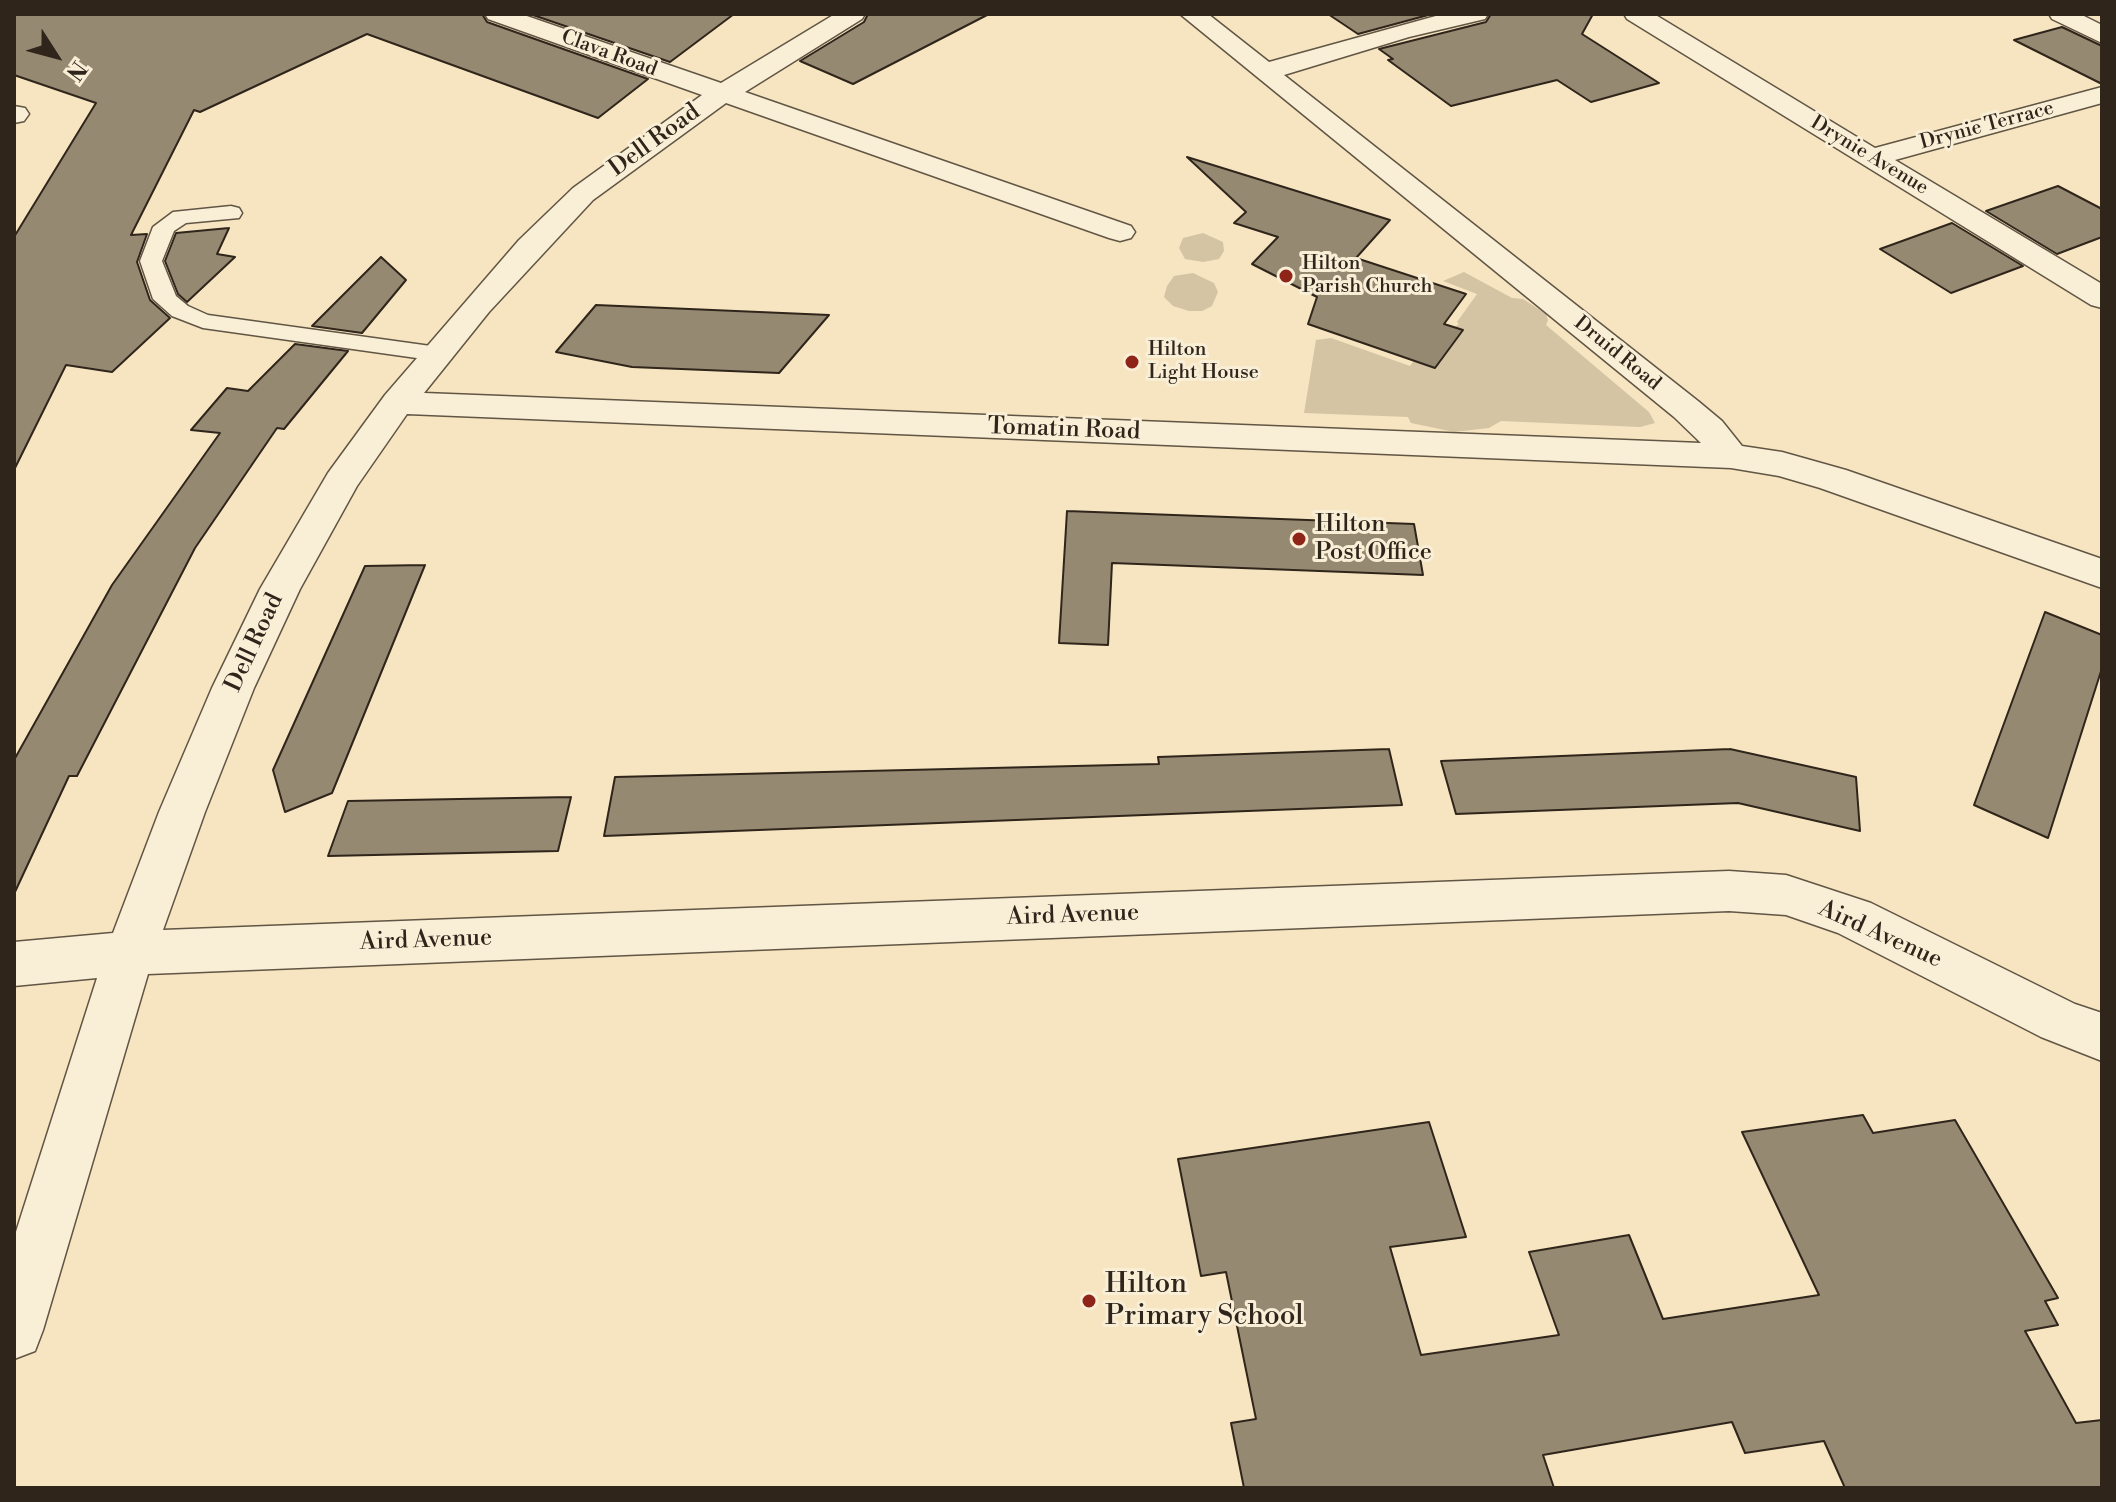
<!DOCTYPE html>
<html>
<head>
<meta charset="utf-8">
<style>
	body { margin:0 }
	#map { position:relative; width:2116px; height:1502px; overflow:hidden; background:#f6e5c0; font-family:"Libre Bodoni",serif }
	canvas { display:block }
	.frame { position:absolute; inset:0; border:16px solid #2f251b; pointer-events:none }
	.north { position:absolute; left:16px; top:16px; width:80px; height:80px; -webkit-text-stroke:6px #f9eed6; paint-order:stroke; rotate:126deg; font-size:22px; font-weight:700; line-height:32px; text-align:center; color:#2f251b }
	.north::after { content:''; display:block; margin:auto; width:28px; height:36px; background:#2f251b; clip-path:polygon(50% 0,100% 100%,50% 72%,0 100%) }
</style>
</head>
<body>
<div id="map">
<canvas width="2116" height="1502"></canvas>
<div class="frame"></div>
<div class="north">N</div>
</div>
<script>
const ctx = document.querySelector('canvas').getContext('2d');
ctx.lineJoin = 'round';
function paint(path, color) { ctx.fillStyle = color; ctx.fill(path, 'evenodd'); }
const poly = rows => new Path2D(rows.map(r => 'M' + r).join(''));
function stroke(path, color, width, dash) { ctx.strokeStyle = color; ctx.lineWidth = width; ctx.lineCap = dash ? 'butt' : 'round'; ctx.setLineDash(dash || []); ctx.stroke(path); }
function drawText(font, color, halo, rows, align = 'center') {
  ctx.font = font + ' "Libre Bodoni",serif'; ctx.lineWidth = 6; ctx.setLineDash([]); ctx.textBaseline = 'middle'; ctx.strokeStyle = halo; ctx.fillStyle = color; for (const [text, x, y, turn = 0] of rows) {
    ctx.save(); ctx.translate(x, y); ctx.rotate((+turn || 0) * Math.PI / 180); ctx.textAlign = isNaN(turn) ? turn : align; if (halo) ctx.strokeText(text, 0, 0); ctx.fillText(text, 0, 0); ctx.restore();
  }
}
paint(poly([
	[1203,233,1223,242,1224,251,1219,259,1203,262,1185,259,1179,248,1183,238],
	[1464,272,1512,298,1523,299,1546,314,1548,320,1546,325,1649,412,1655,423,1640,427,1501,421,1489,428,1454,432,1411,423,1408,417,1304,413,1316,340,1331,338,1410,366,1423,348,1459,324,1457,322,1477,294,1443,281],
	[1193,273,1214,283,1218,292,1212,306,1202,311,1189,311,1173,306,1164,297,1167,286,1174,276]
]), '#d4c4a4');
const building = poly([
	[14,14,482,14,487,22,648,79,598,118,367,34,200,112,194,110,131,235,147,234,137,262,150,300,170,318,112,372,66,365,14,470,14,237,96,103,14,75,14,14],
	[530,14,734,14,670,62,530,14],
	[868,14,989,14,853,84,800,61,864,22,868,14],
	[1328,14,1432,14,1358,34,1328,14],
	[1491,14,1593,14,1582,34,1659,83,1591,102,1557,80,1451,106,1388,60,1393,59,1379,49,1486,22,1491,14],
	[2062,27,2102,46,2102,84,2014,40,2062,27],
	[1187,157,1390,220,1356,258,1466,294,1444,324,1463,330,1435,368,1308,324,1317,297,1252,264,1278,237,1234,223,1246,212,1187,157],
	[2058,186,2102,209,2102,237,2057,254,1986,211,2058,186],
	[1952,223,2023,266,1951,293,1880,249,1952,223],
	[229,228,217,254,235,257,187,302,178,294,165,261,176,233,229,228],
	[381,257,406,280,362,333,312,326,381,257],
	[596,305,829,315,779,373,632,367,556,352,596,305],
	[295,344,348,351,284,429,277,428,195,548,77,776,69,776,14,894,14,760,112,585,220,433,191,430,227,388,248,391,295,344],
	[1067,511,1414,524,1423,575,1112,563,1108,645,1059,643,1067,511],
	[425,565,332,793,285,812,273,770,365,566,425,565],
	[2045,612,2102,635,2102,668,2048,838,1974,805,2045,612],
	[1389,749,1402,805,604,836,615,777,1159,764,1158,757,1389,749],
	[1730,749,1856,777,1860,831,1738,803,1456,814,1441,761,1730,749],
	[571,797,558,851,328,856,348,801,571,797],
	[1863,1115,1873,1133,1955,1120,2058,1298,2045,1301,2058,1325,2025,1331,2076,1423,2102,1420,2102,1488,1845,1488,1824,1441,1745,1453,1732,1422,1543,1455,1554,1488,1244,1488,1231,1423,1256,1419,1226,1272,1201,1276,1178,1159,1429,1122,1466,1237,1390,1247,1421,1355,1559,1335,1529,1252,1629,1235,1663,1319,1819,1295,1742,1132,1863,1115]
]);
paint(building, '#968971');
stroke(building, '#2f251b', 2);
const service = poly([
	[231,206,239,208,242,213,239,218,186,223,174,231,162,261,176,296,188,306,208,315,438,347,447,349,450,354,447,359,438,361,203,328,172,316,153,299,140,261,153,227,173,212,231,206]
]);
const minor = poly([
	[485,14,521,14,721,83,835,14,865,14,862,19,745,92,1131,226,1135,232,1131,238,1120,241,1109,238,726,103,593,200,489,312,424,393,1701,443,1674,417,1180,14,1208,14,1269,62,1443,14,1488,14,1485,19,1409,37,1284,75,1698,401,1722,421,1742,446,1782,452,1846,470,2102,559,2102,588,1820,488,1779,476,1731,468,407,414,357,486,300,589,254,688,205,812,163,930,1729,871,1786,875,1871,903,2075,1004,2102,1013,2102,1061,2041,1037,1838,933,1786,915,1729,911,148,974,43,1330,35,1351,14,1359,14,1238,97,978,14,986,14,942,113,933,159,812,212,688,260,589,328,473,385,395,519,240,573,188,702,95,488,19,485,14],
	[1624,14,1654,14,1875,148,2102,87,2102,103,1895,160,2102,284,2102,308,2091,305,1627,19,1624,14],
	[2049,14,2080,14,2102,25,2102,43,2052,19,2049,14],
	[14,106,25,108,29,114,24,121,14,123,14,106]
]);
stroke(service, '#615544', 3);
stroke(minor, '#615544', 3);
paint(service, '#f9eed6');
paint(minor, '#f9eed6');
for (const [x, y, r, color] of [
	[1286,276,8,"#8f2418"],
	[1132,362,8,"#8f2418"],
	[1299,539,8,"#8f2418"],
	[1089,1301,8,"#8f2418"]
]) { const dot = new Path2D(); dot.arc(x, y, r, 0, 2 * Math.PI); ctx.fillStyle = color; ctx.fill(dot); stroke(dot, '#f9eed6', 3); }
drawText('20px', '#2f251b', '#f9eed6', [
	["Clava Road",609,54,20],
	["Drynie Terrace",1987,126,-15],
	["Drynie Avenue",1869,156,31],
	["Druid Road",1617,354,39]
]);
drawText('20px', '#2f251b', '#f9eed6', [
	["Hilton",1302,264],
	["Parish Church",1302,287],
	["Hilton",1148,350],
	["Light House",1148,373]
], 'left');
drawText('24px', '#2f251b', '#f9eed6', [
	["Dell Road",655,141,-36],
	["Tomatin Road",1064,430,2],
	["Dell Road",255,643,-65],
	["Aird Avenue",1073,916,-2],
	["Aird Avenue",1880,935,24],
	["Aird Avenue",426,941,-2]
]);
drawText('24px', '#2f251b', '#f9eed6', [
	["Hilton",1315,525],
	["Post Office",1315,553]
], 'left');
drawText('28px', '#2f251b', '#f9eed6', [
	["Hilton",1105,1285],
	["Primary School",1105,1317]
], 'left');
</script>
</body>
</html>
